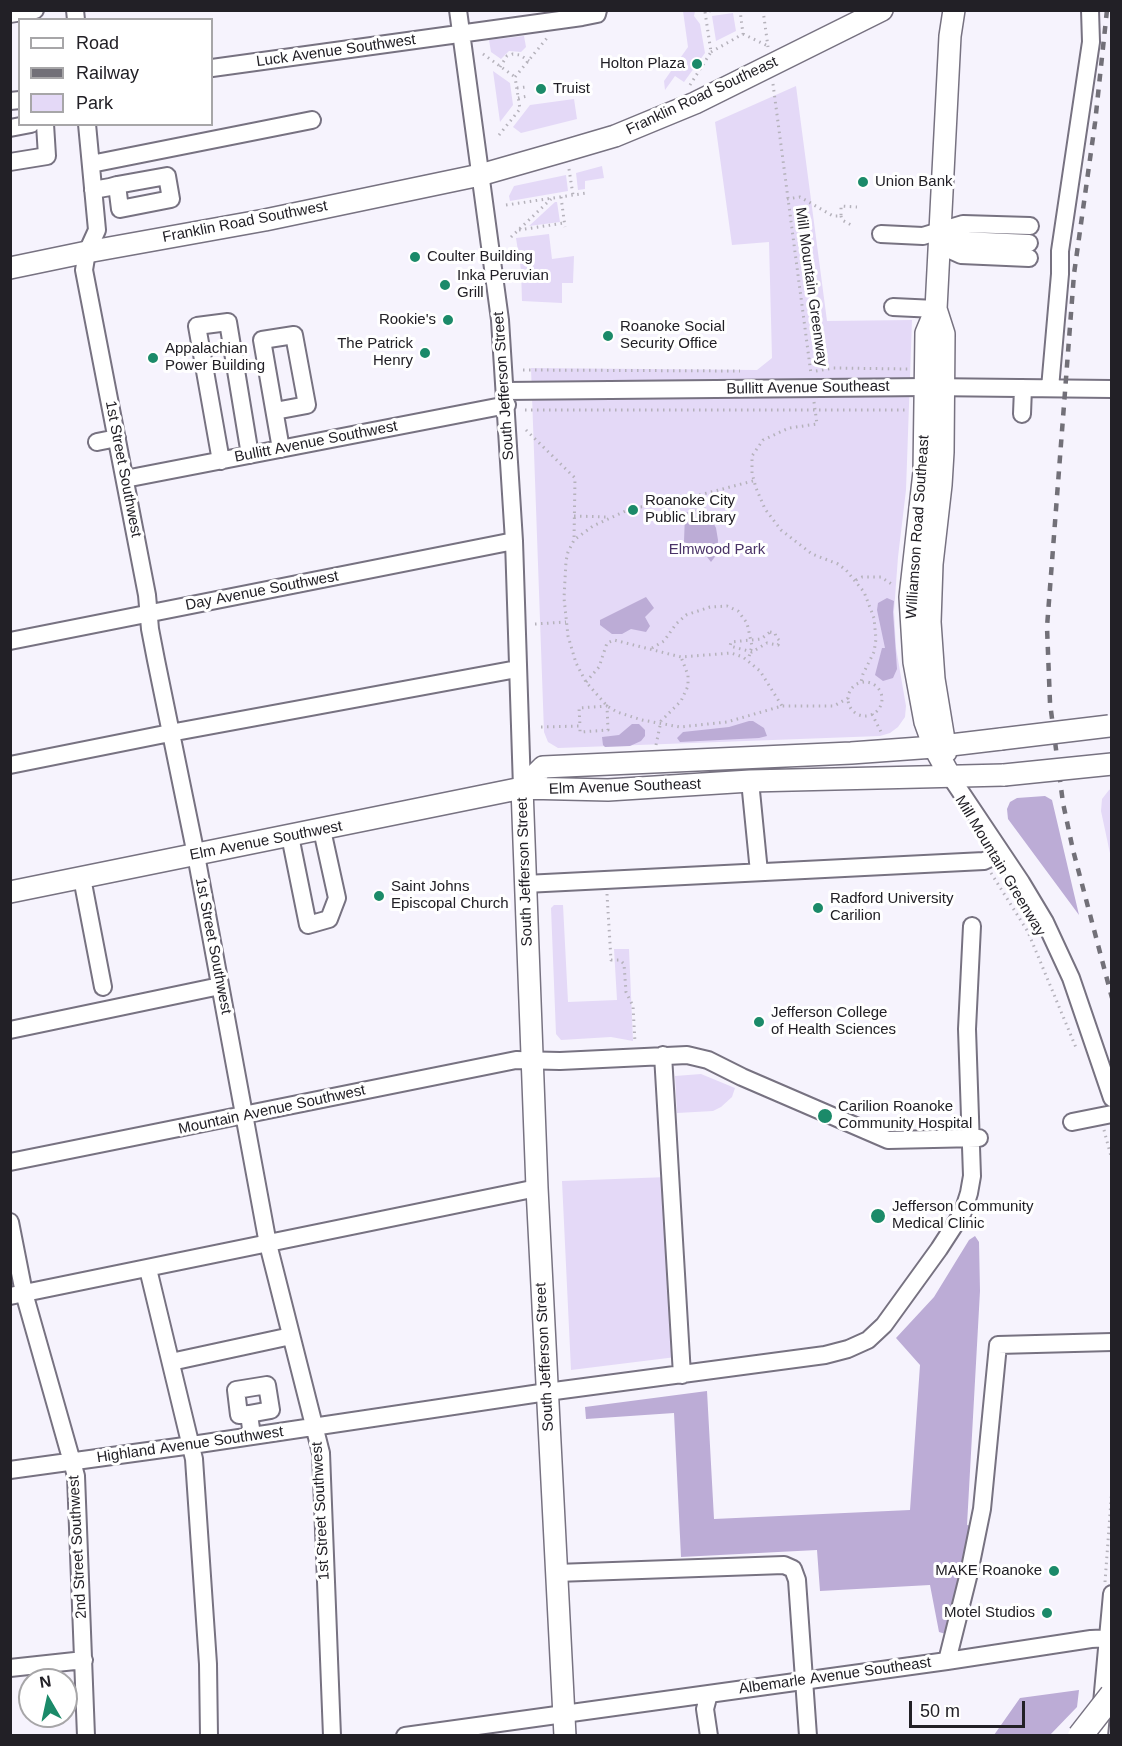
<!DOCTYPE html>
<html>
<head>
<meta charset="utf-8">
<style>
	body { margin:0 }
	#map { position:relative; width:1122px; height:1746px; overflow:hidden; background:#f6f3fd; font-family:Arial,sans-serif }
	canvas { display:block }
	.frame { position:absolute; inset:0; border:12px solid #222026; pointer-events:none }
	.legend { position:absolute; left:18px; top:18px; width:195px; height:108px; box-sizing:border-box; background:#fff; border:2px solid #a7a6a8; margin:0; padding:8px 10px; list-style:none; font-size:18px; color:#222026 }
	.legend li { display:flex; align-items:center; gap:12px; height:30px }
	.legend b { width:30px; border:2px solid #a7a6a8 }
	.north { position:absolute; left:18px; top:1668px; width:60px; height:60px; box-sizing:border-box; background:#fff; border:2px solid #a7a6a8; border-radius:50%; rotate:351deg; font-size:16px; font-weight:700; line-height:24px; text-align:center; color:#222026 }
	.north::after { content:''; display:block; margin:auto; width:21px; height:27px; background:#1b8a69; clip-path:polygon(50% 0,100% 100%,50% 72%,0 100%) }
	.scale { position:absolute; left:909px; top:1701px; width:116px; height:27px; box-sizing:border-box; border:3px solid #222026; border-top:0; padding-left:8px; font-size:18px; line-height:21px; white-space:nowrap; color:#222026; -webkit-text-stroke:4px #fff; paint-order:stroke }
</style>
</head>
<body>
<div id="map">
<canvas width="1122" height="1746"></canvas>
<div class="frame"></div>
<ul class="legend">
<li><b style="height:8px;background:#fff"></b>Road</li>
<li><b style="height:8px;background:#727078"></b>Railway</li>
<li><b style="height:16px;background:#e4d9f7"></b>Park</li>
</ul>
<div class="north">N</div>
<div class="scale">50 m</div>
</div>
<script>
const ctx = document.querySelector('canvas').getContext('2d');
ctx.lineJoin = 'round';
function paint(path, color) { ctx.fillStyle = color; ctx.fill(path, 'evenodd'); }
const poly = rows => new Path2D(rows.map(r => 'M' + r).join(''));
function stroke(path, color, width, dash) { ctx.strokeStyle = color; ctx.lineWidth = width; ctx.lineCap = dash ? 'butt' : 'round'; ctx.setLineDash(dash || []); ctx.stroke(path); }
function drawText(font, color, halo, rows, align = 'center') {
  ctx.font = font + ' Arial,sans-serif'; ctx.lineWidth = 6; ctx.setLineDash([]); ctx.textBaseline = 'middle'; ctx.strokeStyle = halo; ctx.fillStyle = color; for (const [text, x, y, turn = 0] of rows) {
    ctx.save(); ctx.translate(x, y); ctx.rotate((+turn || 0) * Math.PI / 180); ctx.textAlign = isNaN(turn) ? turn : align; if (halo) ctx.strokeText(text, 0, 0); ctx.fillText(text, 0, 0); ctx.restore();
  }
}
paint(poly([
	[683,11,695,11,694,16,700,24,705,53,684,82,675,76,665,90,664,81,688,47],
	[733,13,736,31,716,41,712,16],
	[524,36,526,47,521,52,509,51,501,59,491,52,489,40],
	[493,71,510,83,513,105,500,122],
	[796,86,827,321,912,320,906,490,898,557,894,611,896,648,906,706,905,717,898,727,890,733,880,736,558,748,548,742,544,732,531,368,757,370,772,358,769,242,732,245,715,122],
	[574,99,577,119,521,133,513,127,530,105],
	[602,166,604,178,585,181,585,189,578,190,576,173],
	[566,175,568,191,510,201,509,196,514,186],
	[555,202,557,202,560,222,529,226],
	[549,234,552,259,574,256,573,283,562,283,562,303,522,301,521,270,516,238],
	[1111,789,1112,790,1111,858,1101,811,1102,799,1109,790],
	[554,905,563,905,568,1002,617,1000,614,949,629,949,633,1041,611,1037,561,1040,556,1034,551,908],
	[701,1074,735,1088,732,1097,721,1107,713,1111,677,1113,675,1076],
	[668,1177,676,1357,571,1370,562,1181]
]), '#e4d9f7');
paint(poly([
	[705,507,716,528,718,540,717,554,711,562,700,548,684,542,685,513],
	[646,597,654,608,645,617,650,626,646,632,631,629,622,634,612,634,600,625,600,620],
	[887,598,894,601,893,612,897,669,893,678,883,681,875,675,882,648,885,648,877,610,878,603],
	[749,721,753,721,764,728,767,736,759,738,680,742,677,738,683,732,729,727],
	[632,724,639,724,645,730,645,736,641,741,630,746,605,747,603,745,602,737,619,735],
	[1045,796,1052,800,1079,915,1008,819,1007,809,1010,802,1017,798],
	[975,1236,979,1242,980,1291,967,1525,972,1526,949,1635,939,1632,930,1585,820,1591,817,1550,681,1557,674,1413,586,1419,585,1407,707,1391,714,1519,910,1510,920,1365,896,1338,934,1297,969,1240],
	[1079,1690,1077,1707,1050,1735,994,1735,1020,1698]
]), '#bcacd6');
const minor = poly([
	[75,10,76,20],
	[458,10,500,320,514,541,522,788],
	[10,14,35,10],
	[212,68,582,17,597,14,598,10],
	[10,101,20,100],
	[87,124,97,230,87,252,84,270,147,595,150,629,156,660,196,855,268,1244,321,1453,332,1736],
	[10,128,31,124],
	[10,162,47,156,45,124],
	[91,164,312,120],
	[93,190,110,187,117,185,167,176,171,199,120,209,117,185],
	[940,231,962,240,1029,243],
	[881,234,923,236,963,224,1030,226],
	[939,245,961,255,1029,258],
	[893,307,936,309],
	[1050,388,1060,274,1060,251,1091,42,1090,10],
	[505,391,926,387,1112,389],
	[275,411,307,405,294,335,262,340,281,449],
	[1022,414,1023,388],
	[97,442,117,438],
	[221,461,197,326,228,322,250,455],
	[125,479,507,405],
	[10,641,514,541],
	[10,765,170,733,517,669],
	[950,776,1021,882,1045,922,1071,978,1112,1098],
	[750,781,759,872],
	[290,836,308,925,329,919,337,898,322,830],
	[82,878,103,987],
	[525,884,984,861,1001,853],
	[10,1030,220,986],
	[663,1055,682,1375],
	[1072,1122,1112,1114],
	[10,1162,516,1060,560,1061,687,1055,708,1060,742,1077,888,1140,979,1138],
	[10,1222,24,1293,76,1476,86,1736],
	[148,1269,194,1459,208,1664,209,1736],
	[10,1296,537,1188],
	[171,1362,291,1336],
	[249,1414,239,1415,236,1390,267,1385,271,1410,249,1414,252,1436],
	[10,1470,192,1445,547,1392,825,1355,848,1349,868,1340,884,1325,939,1249,963,1212,969,1193,972,1176,967,1029,972,926],
	[556,1573,784,1565,793,1569,797,1580,808,1736],
	[947,1661,969,1573,982,1509,998,1345,1112,1342],
	[10,1668,84,1660],
	[405,1736,947,1661,1091,1639,1112,1638],
	[709,1736,705,1709,709,1694],
	[1099,1736,1112,1594]
]);
const major = poly([
	[10,268,87,252,265,220,480,175,564,151,615,136,695,103,882,10],
	[936,309,944,334,943,452,941,485,932,564,930,622,934,679,946,752],
	[950,776,934,747,925,722,914,662,910,597,924,472,926,333,936,309,950,36,954,10],
	[522,788,537,1188,565,1736],
	[522,788,543,767,851,753,934,747,1001,739],
	[10,892,522,788,608,790,750,781,1004,775]
]);
stroke(minor, '#777281', 20);
stroke(major, '#777281', 24);
stroke(poly([
	[763,10,768,47],
	[743,34,768,46],
	[711,52,743,34,740,10],
	[483,54,515,77],
	[500,67,507,56,513,54,520,55,529,61],
	[773,84,811,374],
	[690,85,711,52,705,12,713,10],
	[517,88,526,87],
	[518,98,528,96],
	[499,135,520,109,515,77,547,38],
	[569,169,573,195],
	[561,197,565,227],
	[787,199,800,197,833,216,841,216,841,206,857,207],
	[506,205,587,193],
	[841,216,842,220,853,226],
	[519,230,564,223],
	[511,237,551,199],
	[523,370,740,371],
	[816,371,833,368,908,369],
	[814,402,817,424,789,428,763,440,752,456,752,473,756,488,765,509,781,530,812,554,838,564,846,570,864,592,874,618,876,639,874,652,863,674,861,682],
	[525,410,908,410],
	[526,430,575,478,574,540],
	[753,481,665,504,632,508,593,526,574,540,568,552,566,561,564,598,568,636,576,663,586,682,607,706,617,712,642,720,680,727,727,722,782,706,834,706,848,698],
	[574,516,608,517],
	[856,580,862,577,881,577,893,585],
	[535,624,566,622],
	[770,632,775,633,776,637,780,641,778,645,767,643,752,652,730,646,731,642,761,639,770,632],
	[652,648,664,641,676,624,686,615,710,607,727,606,738,611,747,623,752,646,748,660],
	[586,682,599,667,607,643,614,640,681,657,731,653,743,657,760,671,782,706],
	'848 699a17 17 0 1 1 34 0a17 17 0 1 1-34 0Z',
	[872,714,882,734],
	[541,727,580,726,579,708,607,706,608,730,580,732,580,726],
	[656,745,661,721,681,701,688,686,688,675,681,657],
	[991,873,1028,932,1077,1050],
	[607,894,611,960,620,960,624,964,626,992,633,1006,635,1043],
	[1104,1130,1112,1160],
	[1105,1582,1112,1487]
]), '#b5b2bb', 3, [1.5, 4.5]);
stroke(minor, '#fff', 16);
stroke(major, '#fff', 21);
stroke(poly([
	[1107,10,1095,123,1074,274,1047,627,1050,703,1063,803,1073,850,1112,998]
]), '#727078', 4.5, [8, 8]);
const majorBridge = poly([
	[1001,739,1109,726],
	[1004,775,1112,764]
]);
const highwayBridge = poly([
	[1080,1736,1112,1695]
]);
stroke(majorBridge, '#777281', 24, []);
stroke(highwayBridge, '#777281', 27, []);
stroke(majorBridge, '#fff', 21);
stroke(highwayBridge, '#fff', 24);
for (const [x, y, r, color] of [
	[697,64,6,"#1b8a69"],
	[541,89,6,"#1b8a69"],
	[863,182,6,"#1b8a69"],
	[415,257,6,"#1b8a69"],
	[445,285,6,"#1b8a69"],
	[448,320,6,"#1b8a69"],
	[608,336,6,"#1b8a69"],
	[425,353,6,"#1b8a69"],
	[153,358,6,"#1b8a69"],
	[633,510,6,"#1b8a69"],
	[379,896,6,"#1b8a69"],
	[818,908,6,"#1b8a69"],
	[759,1022,6,"#1b8a69"],
	[825,1116,8,"#1b8a69"],
	[878,1216,8,"#1b8a69"],
	[1054,1571,6,"#1b8a69"],
	[1047,1613,6,"#1b8a69"]
]) { const dot = new Path2D(); dot.arc(x, y, r, 0, 2 * Math.PI); ctx.fillStyle = color; ctx.fill(dot); stroke(dot, '#fff', 2); }
drawText('15px', '#222026', '#fff', [
	["Luck Avenue Southwest",336,51,-8],
	["Franklin Road Southeast",702,96,-25],
	["Franklin Road Southwest",245,222,-11],
	["Mill Mountain Greenway",811,287,82],
	["South Jefferson Street",504,386,-94],
	["Bullitt Avenue Southeast",808,388,-1],
	["Bullitt Avenue Southwest",316,442,-11],
	["1st Street Southwest",123,469,79],
	["Williamson Road Southeast",918,527,-86],
	["Day Avenue Southwest",262,591,-11],
	["Elm Avenue Southeast",625,787,-2],
	["Elm Avenue Southwest",266,841,-11],
	["Mill Mountain Greenway",1000,866,59],
	["South Jefferson Street",525,872,-92],
	["1st Street Southwest",213,946,79],
	["Mountain Avenue Southwest",272,1110,-12],
	["South Jefferson Street",545,1357,-93],
	["Highland Avenue Southwest",190,1445,-8],
	["1st Street Southwest",321,1511,-93],
	["2nd Street Southwest",78,1547,-93],
	["Albemarle Avenue Southeast",835,1676,-8]
]);
drawText('15px', '#222026', '#fff', [
	["Holton Plaza",685,64,"right"],
	["Truist",553,89],
	["Union Bank",875,182],
	["Coulter Building",427,257],
	["Inka Peruvian",457,276],
	["Grill",457,293],
	["Rookie's",436,320,"right"],
	["Roanoke Social",620,327],
	["Security Office",620,344],
	["The Patrick",413,344,"right"],
	["Henry",413,361,"right"],
	["Appalachian",165,349],
	["Power Building",165,366],
	["Roanoke City",645,501],
	["Public Library",645,518],
	["Saint Johns",391,887],
	["Episcopal Church",391,904],
	["Radford University",830,899],
	["Carilion",830,916],
	["Jefferson College",771,1013],
	["of Health Sciences",771,1030],
	["Carilion Roanoke",838,1107],
	["Community Hospital",838,1124],
	["Jefferson Community",892,1207],
	["Medical Clinic",892,1224],
	["MAKE Roanoke",1042,1571,"right"],
	["Motel Studios",1035,1613,"right"]
], 'left');
drawText('15px', '#4a3368', '#fff', [
	["Elmwood Park",717,550]
]);
</script>
</body>
</html>
